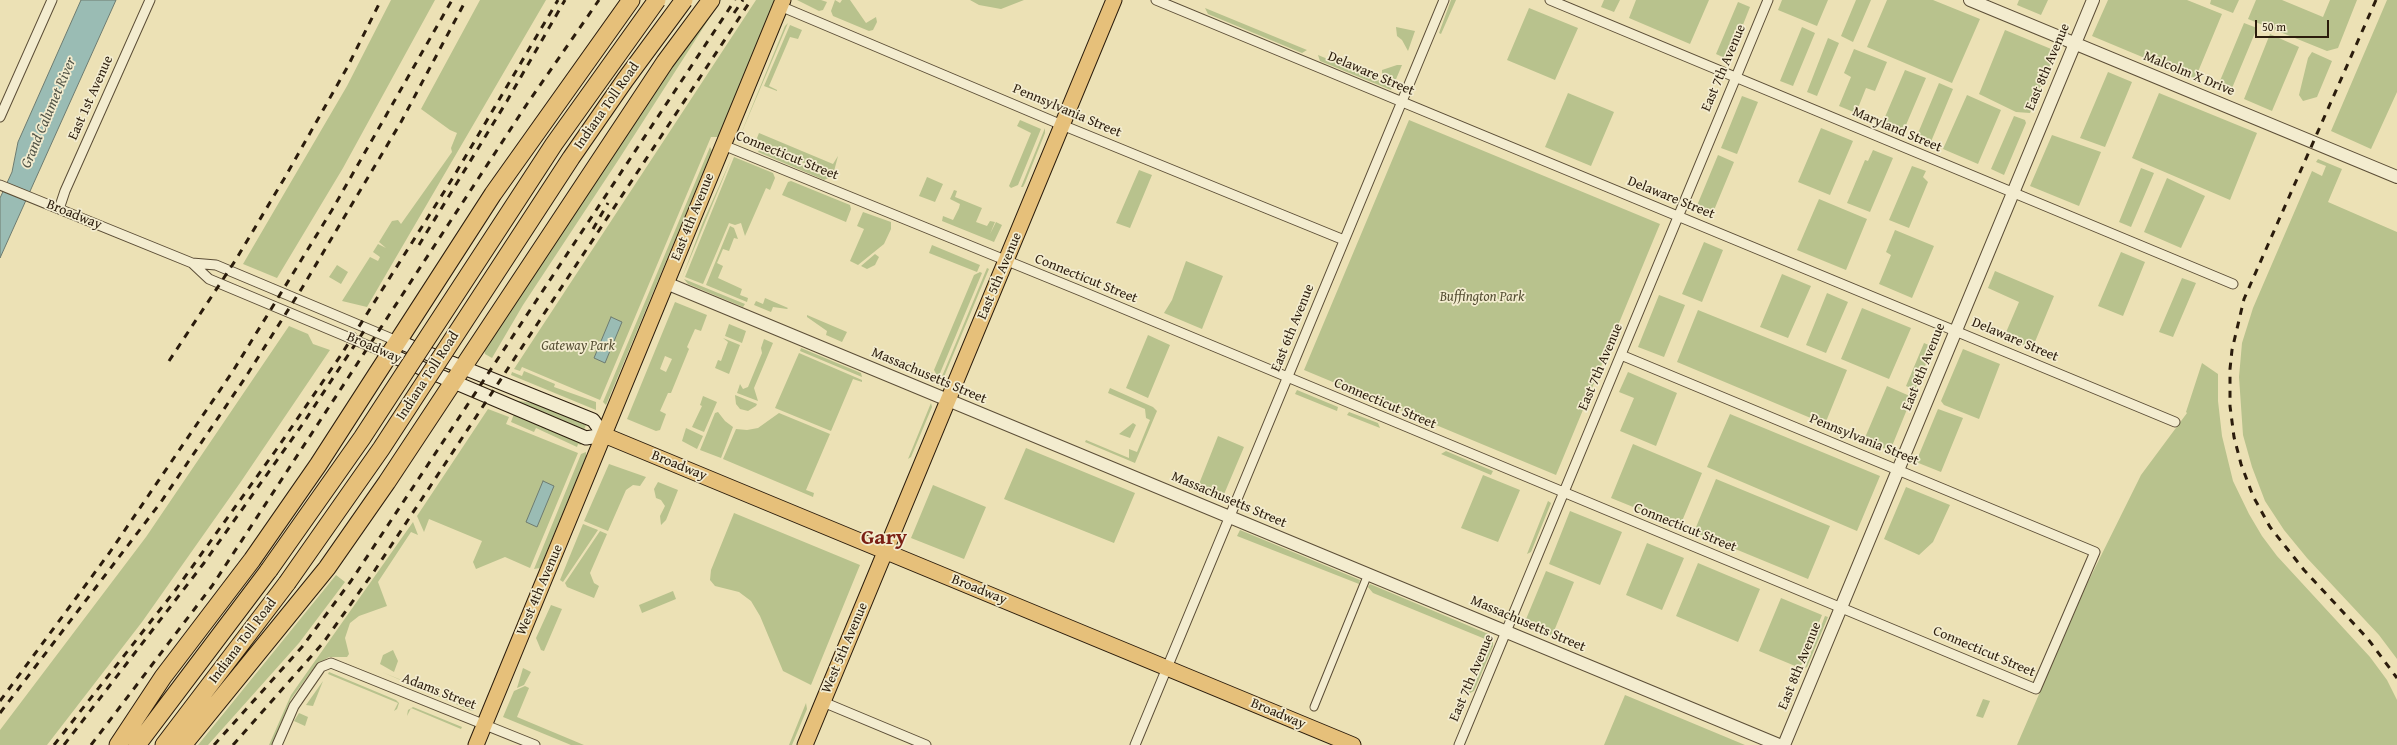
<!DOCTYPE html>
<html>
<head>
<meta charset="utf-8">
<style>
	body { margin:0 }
	#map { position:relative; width:2397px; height:745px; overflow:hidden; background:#ece1b5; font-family:"Gentium Book Plus",serif }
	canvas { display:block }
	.scale { position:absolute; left:2255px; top:20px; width:74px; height:18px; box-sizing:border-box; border:2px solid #2b1c0c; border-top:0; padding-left:5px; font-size:12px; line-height:14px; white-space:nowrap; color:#2b1c0c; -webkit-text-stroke:3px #f3eccf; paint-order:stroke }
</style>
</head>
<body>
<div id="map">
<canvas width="2397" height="745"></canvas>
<div class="scale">50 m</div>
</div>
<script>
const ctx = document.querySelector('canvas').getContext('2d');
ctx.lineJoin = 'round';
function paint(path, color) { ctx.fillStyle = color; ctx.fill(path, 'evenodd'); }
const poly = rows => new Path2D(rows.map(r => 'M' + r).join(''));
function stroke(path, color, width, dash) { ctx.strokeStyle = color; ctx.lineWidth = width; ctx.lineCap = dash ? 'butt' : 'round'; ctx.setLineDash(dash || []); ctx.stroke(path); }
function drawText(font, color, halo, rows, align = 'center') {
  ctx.font = font + ' "Gentium Book Plus",serif'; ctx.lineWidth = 3.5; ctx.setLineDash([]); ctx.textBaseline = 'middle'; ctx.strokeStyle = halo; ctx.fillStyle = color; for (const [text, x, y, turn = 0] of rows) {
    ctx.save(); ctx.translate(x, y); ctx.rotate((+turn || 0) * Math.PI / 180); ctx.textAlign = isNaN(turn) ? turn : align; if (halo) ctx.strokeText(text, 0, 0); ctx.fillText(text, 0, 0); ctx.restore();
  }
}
paint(poly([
	[391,0,435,0,343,168,277,278,243,264,347,86],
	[480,0,546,0,367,307,342,301,370,257,378,261,380,257,373,252,378,244,386,248,379,242,392,221,398,220,401,224,452,152,451,148,457,133,450,130,421,109],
	[720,0,721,0,619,159,523,305,492,358,485,354,483,344,699,28],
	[756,0,775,0,718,137,711,137,600,400,522,367,520,371,514,369],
	[797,0,821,0,827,2,823,10,819,11],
	[835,0,840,3,842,0,850,0,866,23,876,17,877,22,873,30,869,31,833,16,831,11],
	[970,0,1024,0,1001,9,979,5],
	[1451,0,1456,0,1441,34,1439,33],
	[1604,0,1620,0,1614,12,1601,7],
	[1636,0,1709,0,1690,44,1629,18],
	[1782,0,1828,0,1817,26,1778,10],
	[1856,0,1871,0,1853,42,1841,36],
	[1887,0,1933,0,1980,19,1952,83,1867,47],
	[2019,0,2048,0,2041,15,2017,5],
	[2108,0,2187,0,2222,14,2195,79,2092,36],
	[2211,0,2239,0,2233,13,2210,4],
	[2256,0,2282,0,2323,17,2330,0,2357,0,2338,48,2327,51,2248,19],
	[2387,0,2397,0,2397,92,2371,149,2331,131],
	[1738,2,1750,7,1729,60,1716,54],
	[1205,8,1307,50,1302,53,1208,14],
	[1529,8,1578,28,1555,80,1507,60],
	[788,23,769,68,738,141,785,26],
	[2244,23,2257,28,2230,93,2217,88],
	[790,25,802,30,798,39,790,37,769,86,777,90,777,91,764,86],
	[1396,27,1415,31,1408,51,1402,40,1397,36],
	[1802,27,1815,33,1793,86,1780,81],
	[2005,30,2056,51,2030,113,2016,112,1979,94],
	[2270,34,2299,47,2272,111,2244,99],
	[1828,38,1839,43,1817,96,1807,92],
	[1854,49,1887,62,1875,91,1866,88,1856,113,1839,106,1851,77,1844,73],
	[2312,52,2332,61,2317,97,2303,101,2299,95,2308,58],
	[1318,55,1393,86,1391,90,1320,61],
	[1397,65,1402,65,1394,84,1382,79,1382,70],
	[1905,70,1926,78,1903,132,1882,124],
	[2108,72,2132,82,2105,147,2080,138],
	[1939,83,1953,89,1930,144,1916,138],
	[1568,93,1614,112,1591,166,1545,147],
	[2159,93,2257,133,2230,200,2132,158],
	[1967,95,2001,110,1978,164,1943,149],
	[1742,96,1758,102,1737,154,1721,148],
	[2014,116,2025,120,2026,123,2004,175,1991,169],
	[1020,120,1041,129,1018,185,1011,188,1009,186,1031,133,1017,126],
	[1409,120,1660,224,1556,475,1304,370],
	[1045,128,1045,133,1025,183,1023,187,1021,187],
	[1821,128,1853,141,1830,195,1798,182],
	[759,133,833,164,838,156,833,175,755,143],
	[2052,135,2101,152,2079,206,2030,186],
	[710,147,712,151,606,405,603,402],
	[760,148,831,177,824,180,758,152],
	[1873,150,1893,158,1870,212,1847,203,1865,160,1868,161],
	[1718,155,1734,162,1712,215,1696,208],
	[732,157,682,278,703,222],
	[734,157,773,173,775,178,770,190,766,188,745,236,741,223,735,225,729,223,703,284,685,277],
	[2318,159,2342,169,2328,202,2397,232,2397,659,2379,635,2307,558,2284,530,2265,501,2252,467,2243,435,2239,377,2242,343,2253,308,2312,171,2322,176,2326,166,2316,162],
	[1912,166,1926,171,1923,177,1928,182,1909,228,1889,220],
	[2141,168,2154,173,2131,227,2119,222],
	[1139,170,1152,175,1130,228,1116,223],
	[927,177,943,184,935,202,919,196],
	[2167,178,2205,196,2181,248,2144,232],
	[791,181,850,205,851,209,846,222,782,195,788,182],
	[954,190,957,191,955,197,982,208,976,222,987,226,990,221,995,222,990,234,996,222,1002,225,994,242,942,221,943,216,953,220,959,208,960,204,950,199],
	[1819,199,1867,219,1846,270,1797,250],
	[863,212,891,222,891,229,884,244,858,265,850,261,864,229,857,226],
	[730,226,734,228,738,239,734,238,729,251,723,249,717,263,723,266,718,278,742,289,740,295,748,298,747,302,706,285],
	[1895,230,1934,246,1912,298,1879,284,1891,255,1886,252],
	[1704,242,1723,250,1702,302,1682,294],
	[932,245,980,265,977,272,929,253],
	[2121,252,2145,262,2123,316,2098,306],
	[875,254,879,257,875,265,867,269,861,266],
	[1186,261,1223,276,1202,329,1164,313,1172,300],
	[337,265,348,272,341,284,329,277],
	[987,268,989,269,941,384,938,386],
	[1995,271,2054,296,2032,349,2004,337,2019,302,1988,288],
	[980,272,982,273,938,378,934,370,974,275],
	[1782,274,1811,286,1788,338,1760,327],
	[2182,278,2196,283,2173,337,2159,332],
	[684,279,745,304,743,307,688,284],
	[1827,293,1848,302,1826,353,1806,345],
	[1659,295,1685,305,1664,357,1638,347],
	[765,298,788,308,787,309,773,307,771,312,754,305,756,301,763,304],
	[675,302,707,315,701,331,695,329,687,347,689,349,671,393,668,393,660,411,666,414,660,430,656,431,627,419],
	[665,356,672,359,666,372,660,369],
	[1862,308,1911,328,1889,379,1841,359],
	[1698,310,1847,370,1825,424,1677,362],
	[807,315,847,332,842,342,826,335,827,331,807,317],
	[729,324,746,331,742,343,725,336],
	[289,326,308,334,313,344,330,350,240,483,142,622,47,745,0,745,0,730,146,537],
	[1148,335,1170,345,1148,398,1126,388],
	[723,338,740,345,729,374,715,368,718,360,721,361,728,342],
	[764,339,773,343,754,388,758,401,737,393,740,384,743,389,748,387,762,353,761,348],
	[1924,343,1933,347,1915,390,1906,386],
	[801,348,861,373,862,377,800,351],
	[1963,349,2000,364,1979,419,1944,405,1941,401],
	[799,353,862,380,862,382,853,379,831,431,775,408],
	[887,354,933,373,934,378,884,359],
	[2202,363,2218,374,2218,401,2222,436,2233,481,2249,514,2262,536,2277,556,2370,657,2387,680,2397,700,2397,745,2017,745,2086,586,2141,475,2187,413,2186,412],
	[524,371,555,384,554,387,596,402,596,410,511,375,512,372,522,376],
	[1628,372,1677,393,1656,446,1620,431,1634,398,1619,392],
	[1887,386,1912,397,1890,451,1864,440],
	[1110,388,1153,407,1157,411,1135,463,1085,442,1086,440,1129,458,1129,449,1137,452,1150,420,1146,418,1145,409,1108,393],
	[1297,390,1338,407,1337,411,1295,394],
	[735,395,757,404,756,406,748,411,740,409,736,404],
	[703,396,717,402,704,432,692,427,702,406,700,405],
	[512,400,533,403,586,425,584,430],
	[931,403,932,407,911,457,908,459],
	[488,409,509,417,506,424,578,453,530,568,505,557,476,569,473,562,482,541,429,519,424,532,417,516],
	[1938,409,1963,418,1941,472,1916,462],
	[718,412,725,421,733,427,721,458,700,450,715,413],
	[1349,412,1378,423,1380,428,1347,415],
	[779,413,830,434,806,490,814,493,813,497,723,459,736,429,747,430,758,428],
	[514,414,582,443,581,445,578,444,577,447,536,428,534,432,511,422],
	[1730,414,1880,476,1857,531,1707,467],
	[1133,423,1136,425,1130,438,1119,434],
	[686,428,703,436,697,449,682,441],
	[1218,436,1244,447,1222,499,1197,489],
	[1633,444,1702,473,1680,526,1611,498],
	[1026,448,1135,493,1114,543,1004,499],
	[1446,451,1493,471,1491,475,1441,454],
	[586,452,586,457,540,568,534,569,581,454],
	[609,464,646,477,640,486,633,485,626,490,608,531,584,521],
	[1483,475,1520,490,1498,542,1461,528],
	[1716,479,1830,526,1808,579,1694,532],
	[658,482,678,490,666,520,661,525,660,516,665,506,661,500,656,498,654,489],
	[933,485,986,507,964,559,911,538],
	[1906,487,1950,505,1933,542,1919,555,1884,539],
	[1548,501,1551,503,1531,552,1527,554],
	[1570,511,1622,532,1600,585,1549,564],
	[734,513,860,565,811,685,783,671,760,616,751,601,739,592,715,586,710,580,711,570],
	[413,522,418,535,411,532,378,582,387,606,359,616,350,623,345,638,349,654,347,657,329,657,316,665,291,699,272,745,269,745,291,695],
	[583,524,598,530,563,582,560,580],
	[1240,530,1360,580,1359,584,1237,536],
	[600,531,607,534,590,573,594,583,599,586,594,598,567,587,565,583],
	[1647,543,1684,558,1662,610,1626,595],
	[1698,563,1760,589,1738,642,1676,616],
	[1546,571,1574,582,1552,636,1524,624],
	[336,575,345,582,299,643,208,745,198,745],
	[1370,584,1493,636,1493,646,1474,691,1468,694,1490,641,1373,593,1368,587],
	[673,591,676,599,642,613,639,605],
	[1781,598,1822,615,1800,668,1759,651],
	[551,605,562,609,544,651,541,650,536,638],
	[1825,616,1828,617,1807,667,1805,668],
	[393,650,398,661,394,672,380,664,383,655],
	[523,668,531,672,524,685,517,688],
	[329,672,396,700,399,703,397,709,394,711,398,703,328,674],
	[382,672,474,710,472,711],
	[323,681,313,706,306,705],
	[525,686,529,688,517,717,584,745,571,745,503,717,514,691],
	[1625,695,1745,745,1604,745],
	[1983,699,1990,701,1983,718,1976,716],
	[806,703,807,709,792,745,789,745],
	[413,707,462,727,461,729,411,708,407,716,408,710],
	[299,713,308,717,305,726,294,721]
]), '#b8c28d');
const water = poly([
	[81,0,116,0,0,258,0,198,12,172,18,142,81,0],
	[611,317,622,322,605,363,594,358,611,317],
	[543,481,554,486,537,527,526,522,543,481]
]);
paint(water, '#9abcb4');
stroke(water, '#6e7c71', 1);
const pedestrian = poly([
	[1314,707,1368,574]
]);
const minor = poly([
	[1156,0,2175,422],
	[1550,0,2233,284],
	[780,6,1062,125,1344,240],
	[0,117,52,0],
	[723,145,1081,291,2036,689,2095,552,1621,355],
	[0,185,192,263,216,265,397,341],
	[59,209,65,191,150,0],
	[192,263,209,279,388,354],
	[823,702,926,745],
	[277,745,294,706,321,667,331,663,535,745],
	[1135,745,1444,0],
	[1459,745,1768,0]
]);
const tertiary = poly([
	[1970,0,2397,177],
	[666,283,1779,745],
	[1784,745,2093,0]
]);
const secondary = poly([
	[388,354,586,438,604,435,593,420,397,341]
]);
const primary = poly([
	[604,435,1353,745],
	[476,745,783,0],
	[805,745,1114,0]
]);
const motorway = poly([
	[118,745,163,677,252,560,318,465,493,194,631,0],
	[137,745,269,570],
	[164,745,287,583],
	[183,745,327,568,387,482,665,62,711,0]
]);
stroke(pedestrian, '#5b4d36', 9);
stroke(minor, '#5b4d36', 11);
stroke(tertiary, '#5b4d36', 14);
stroke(secondary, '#2b1c0c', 15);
stroke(primary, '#2b1c0c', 17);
stroke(motorway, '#2b1c0c', 19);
stroke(pedestrian, '#f3eccf', 7);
stroke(minor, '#f3eccf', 9);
stroke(tertiary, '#f3eccf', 12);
stroke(secondary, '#f3eccf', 13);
stroke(primary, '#e6c07a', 15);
stroke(motorway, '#e6c07a', 17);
stroke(poly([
	[2376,0,2244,299,2232,350,2230,369,2230,406,2234,437,2241,464,2253,496,2270,527,2304,570,2368,639,2397,678],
	[734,13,743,0],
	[593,229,608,203],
	[419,245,507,101,565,0],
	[169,361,235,261,284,179,348,66,381,0],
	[0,701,110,552,233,371,332,210,452,0],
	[0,713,161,502,245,378,302,288,401,122,466,0],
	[54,745,177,588,276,450,341,355,454,176,558,0],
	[64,745,204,563,302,425,364,331],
	[91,745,212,586,527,104,599,0],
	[214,745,302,647,351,581,735,0],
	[233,745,323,643,375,570,751,0]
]), '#2b1c0c', 3, [7, 7]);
const motorwayBridge = poly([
	[269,570,362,438,554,144,657,0],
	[287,583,381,449,571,158,625,80,684,0]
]);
stroke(motorwayBridge, '#2b1c0c', 19, []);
stroke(motorwayBridge, '#e6c07a', 17);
drawText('14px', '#2b1c0c', '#f3eccf', [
	["East 8th Avenue",2048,67,-67],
	["East 7th Avenue",1724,68,-67],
	["Delaware Street",1371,74,23],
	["Malcolm X Drive",2189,74,22],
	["East 1st Avenue",91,98,-66],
	["Indiana Toll Road",607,106,-55],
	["Pennsylvania Street",1067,111,23],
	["Maryland Street",1897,130,23],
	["Connecticut Street",787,156,22],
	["Delaware Street",1671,198,22],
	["Broadway",74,215,22],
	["East 4th Avenue",693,217,-68],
	["East 5th Avenue",1000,276,-67],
	["Connecticut Street",1086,279,22],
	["East 6th Avenue",1293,328,-68],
	["Delaware Street",2015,340,23],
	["Broadway",374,348,24],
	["East 7th Avenue",1601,367,-67],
	["East 8th Avenue",1924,367,-68],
	["Indiana Toll Road",428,376,-57],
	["Massachusetts Street",929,376,23],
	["Connecticut Street",1385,404,23],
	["Pennsylvania Street",1864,440,22],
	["Broadway",679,466,22],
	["Massachusetts Street",1229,500,23],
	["Connecticut Street",1685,528,22],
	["West 4th Avenue",540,590,-67],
	["Broadway",979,590,22],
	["Massachusetts Street",1528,624,23],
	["Indiana Toll Road",243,641,-53],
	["West 5th Avenue",845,648,-67],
	["Connecticut Street",1984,652,23],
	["East 8th Avenue",1800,666,-68],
	["East 7th Avenue",1472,678,-67],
	["Adams Street",439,692,21],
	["Broadway",1278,714,23]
]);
drawText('italic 14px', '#554e33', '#f3eccf', [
	["Buffington Park",1482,297],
	["Gateway Park",578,346]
]);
drawText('italic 15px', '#525447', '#f3eccf', [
	["Grand Calumet River",49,113,-67]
]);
drawText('bold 22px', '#7a1f14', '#f3eccf', [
	["Gary",884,538]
]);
</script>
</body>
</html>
